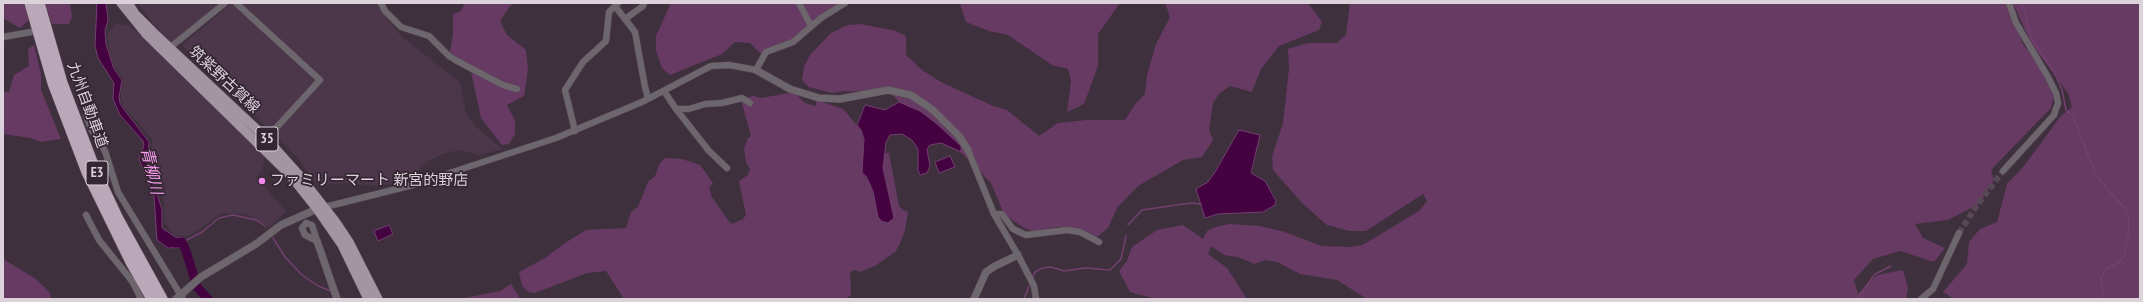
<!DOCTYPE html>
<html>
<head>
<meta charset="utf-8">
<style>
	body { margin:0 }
	#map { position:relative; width:2143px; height:302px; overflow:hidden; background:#3f303e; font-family:"PT Sans Narrow",sans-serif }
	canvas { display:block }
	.frame { position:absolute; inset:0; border:4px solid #dcd2da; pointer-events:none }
</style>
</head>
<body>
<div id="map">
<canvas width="2143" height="302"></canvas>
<div class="frame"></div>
</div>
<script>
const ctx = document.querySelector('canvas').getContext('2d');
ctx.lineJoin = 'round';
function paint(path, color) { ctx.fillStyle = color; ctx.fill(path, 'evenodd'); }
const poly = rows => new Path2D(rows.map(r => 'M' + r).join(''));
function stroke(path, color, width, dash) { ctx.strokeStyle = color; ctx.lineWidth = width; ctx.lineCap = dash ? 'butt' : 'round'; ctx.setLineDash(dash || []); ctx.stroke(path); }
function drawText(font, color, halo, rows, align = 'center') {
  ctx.font = font + ' "PT Sans Narrow","Noto Sans JP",sans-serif'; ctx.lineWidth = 3.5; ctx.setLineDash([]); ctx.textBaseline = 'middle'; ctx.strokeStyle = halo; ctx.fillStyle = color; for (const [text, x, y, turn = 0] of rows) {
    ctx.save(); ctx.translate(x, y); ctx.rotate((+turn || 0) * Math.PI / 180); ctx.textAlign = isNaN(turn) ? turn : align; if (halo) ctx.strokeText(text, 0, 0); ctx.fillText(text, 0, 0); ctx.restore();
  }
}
paint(poly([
	[137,3,221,3,171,43,154,24],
	[232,3,379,3,387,19,403,38,460,82,466,112,474,125,502,149,479,155,459,150,442,154,427,162,412,177,402,181,378,186,345,183,318,186,297,157,182,45],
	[116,24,129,25,266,154,262,171,256,177,286,211,270,227,246,214,222,213,195,232,187,236,173,235,164,221,164,202,150,161,152,139,124,107,121,99,123,78,112,63,107,34]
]), '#4c374a');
paint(poly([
	[3,3,24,3,29,20,20,28,3,18],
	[45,3,70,3,72,17,69,24,52,24],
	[463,3,515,3,510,6,500,21,507,35,526,50,528,69,524,96,507,105,515,121,515,134,509,144,502,145,481,118,470,67,450,52,453,35,453,14,460,12,464,5],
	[671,3,839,3,776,52,763,56,750,43,735,42,722,54,670,75,662,68,656,51,656,36],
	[960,3,1120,3,1098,34,1098,66,1084,104,1067,112,1071,81,1068,69,1052,65,1008,35,989,31,966,22],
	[1165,3,1308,3,1322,22,1319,30,1279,46,1261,69,1252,92,1230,86,1219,94,1213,103,1209,130,1213,140,1202,157,1183,160,1138,186,1117,208,1108,228,1097,237,1086,231,1057,227,1035,232,1024,228,1004,214,991,183,961,152,961,146,937,124,920,111,899,102,891,93,843,91,832,93,809,87,802,80,804,67,810,55,831,33,848,25,861,24,896,31,906,36,906,55,922,70,941,82,993,106,1007,110,1039,136,1058,123,1086,120,1125,120,1136,103,1145,94,1147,75,1156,44,1170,17],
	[1350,3,2005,3,2024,46,2052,76,2054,94,2051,108,1991,170,1994,180,1979,204,1948,220,1915,224,1923,238,1945,248,1934,262,1900,251,1873,259,1854,280,1858,294,1877,275,1903,270,1908,288,1906,299,1367,299,1337,280,1300,274,1277,262,1265,260,1254,264,1238,257,1224,255,1211,246,1208,254,1227,268,1247,299,1156,299,1130,292,1119,271,1127,261,1132,247,1157,230,1183,225,1203,239,1207,231,1215,227,1229,224,1259,226,1282,231,1322,246,1350,247,1362,245,1376,237,1419,211,1427,201,1423,194,1366,231,1349,231,1327,225,1302,203,1273,170,1272,157,1283,123,1289,69,1288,49,1308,43,1337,43,1346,35],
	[2013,3,2140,3,2140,299,1954,299,1943,292,1967,264,1969,242,1980,229,1997,222,2007,184,2024,166,2060,117,2072,107,2068,93,2031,43],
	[34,45,41,74,41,90,61,139,41,142,30,138,3,134,3,92,9,92,14,75,29,66,28,49],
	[794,92,805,103,816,106,816,100,843,109,861,130,864,147,862,173,870,183,876,207,894,218,883,168,884,153,889,153,899,206,903,210,908,211,905,230,900,244,895,252,875,266,860,272,855,270,850,272,851,294,847,299,624,299,606,271,587,273,535,293,529,292,522,286,519,272,545,258,565,243,586,230,626,228,631,212,638,207,648,182,655,176,660,163,665,158,682,159,700,165,713,183,709,188,712,197,728,220,732,224,743,219,746,215,739,181,748,175,750,169,746,162,744,149,748,138,751,136,741,100,753,96,761,98],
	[3,259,36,279,50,293,51,299,3,299],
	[511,284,519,296,518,299,460,299,500,291]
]), '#673a63');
const water = poly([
	[97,3,106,3,108,20,105,31,106,44,114,69,122,80,119,97,120,103,123,108,149,142,148,163,162,210,162,228,175,237,184,238,186,247,168,248,157,240,154,196,139,159,144,145,143,141,120,115,113,99,114,83,98,58,95,46,97,3],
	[899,102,920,111,937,124,961,146,961,152,941,143,930,145,927,149,930,166,927,173,920,175,918,170,918,149,912,140,902,134,890,135,886,142,883,168,894,218,888,223,881,221,878,217,873,191,866,176,862,173,864,139,861,130,857,125,865,105,885,110,899,102],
	[1239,130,1260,135,1251,173,1265,181,1276,201,1275,205,1263,212,1218,214,1205,218,1196,189,1208,182,1215,172,1239,130],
	[950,156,955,167,939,173,935,162,950,156],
	[389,225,393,234,378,241,374,231,389,225]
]);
paint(water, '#440241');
stroke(water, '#72406f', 1);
stroke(poly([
	[2020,3,2025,11,2031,38,2054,72,2062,90,2066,110,2073,116,2095,173,2103,184,2128,212,2129,232,2124,255,2119,263,2107,268,2101,278,2104,299],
	[1128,225,1142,210,1191,203,1201,204],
	[273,238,285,257,302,275,318,286,331,291],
	[185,241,202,232,219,218,233,215,256,220,265,226],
	[1033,277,1035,272,1042,268,1051,267,1064,271,1085,268,1110,270,1121,259,1126,236],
	[1024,299,1029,286],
	[1857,299,1875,274,1891,266]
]), '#72406f', 1.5);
stroke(poly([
	[176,243,182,242,186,251,197,287,208,299]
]), '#440241', 9);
stroke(poly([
	[1959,233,1975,208,2003,171]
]), '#574855', 6, [6, 3]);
const minor = poly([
	[236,3,320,80,264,141],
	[381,3,385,11,401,27,429,36,449,56,457,61,503,85,517,89],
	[799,3,811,26],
	[615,6,635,32,645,87,648,98],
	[625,19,643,6,644,3],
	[3,37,31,32],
	[167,50,225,3],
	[664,91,676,109,689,109,705,104,722,103,742,98,750,103],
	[676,109,709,151,727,168],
	[86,115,91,129,105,151,118,192,183,299],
	[575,131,565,90,583,62,606,41,609,12,618,3],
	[968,150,994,214,1018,255,1034,286,1036,299],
	[2003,171,2054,115,2058,103,2056,93,2048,77,2016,23,2009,3],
	[321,208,413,185,556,138,642,102,711,66,729,65,756,70,766,52,793,42,821,18,845,3],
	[994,214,1002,214,1013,229,1026,235,1067,230,1080,232,1099,242],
	[86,215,99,240,132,281,141,299],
	[306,223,312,225,317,241,305,235,302,228,306,223],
	[1921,299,1933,289,1959,233]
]);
const tertiary = poly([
	[756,70,790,89,819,98,840,99,888,90,911,95,933,110,959,136,968,150],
	[317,241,337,299],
	[176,299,201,277,256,244,281,225,317,209],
	[974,299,986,272,995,266,1018,255]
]);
const primary = poly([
	[121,3,146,34,290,175,317,209,342,245,368,299],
	[128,3,135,14,154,33,266,138,299,175,335,221,349,242,378,299]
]);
const motorway = poly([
	[30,3,53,83,87,172,131,262,152,299],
	[39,3,62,83,95,170,118,219,162,299]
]);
stroke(minor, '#5b4d5a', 7);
stroke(tertiary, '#5b4d5a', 8);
stroke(primary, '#5b4d5a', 10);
stroke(motorway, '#5b4d5a', 12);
stroke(minor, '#6e666d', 6);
stroke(tertiary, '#6e666d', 7);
stroke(primary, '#a495a2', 9);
stroke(motorway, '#baa7b8', 11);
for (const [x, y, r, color] of [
	[262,181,4,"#f689ed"]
]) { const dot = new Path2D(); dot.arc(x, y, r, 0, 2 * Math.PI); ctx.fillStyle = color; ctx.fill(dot); stroke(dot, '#352633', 1.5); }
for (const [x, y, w] of [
	[267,139,22],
	[97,173,22]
]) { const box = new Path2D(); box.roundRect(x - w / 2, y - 12, w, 24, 3); ctx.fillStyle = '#352633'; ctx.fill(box); stroke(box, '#dcd2da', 1); }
drawText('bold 14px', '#dcd2da', null, [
	["35",267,139],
	["E3",97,173]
]);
drawText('15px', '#dcd2da', '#352633', [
	["筑紫野古賀線",224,80,43],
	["九州自動車道",87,105,70]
]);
drawText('15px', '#dcd2da', '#352633', [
	["ファミリーマート 新宮的野店",270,181]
], 'left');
drawText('italic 16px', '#f99ef1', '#352633', [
	["青柳川",151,171,77]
]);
</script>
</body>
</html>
